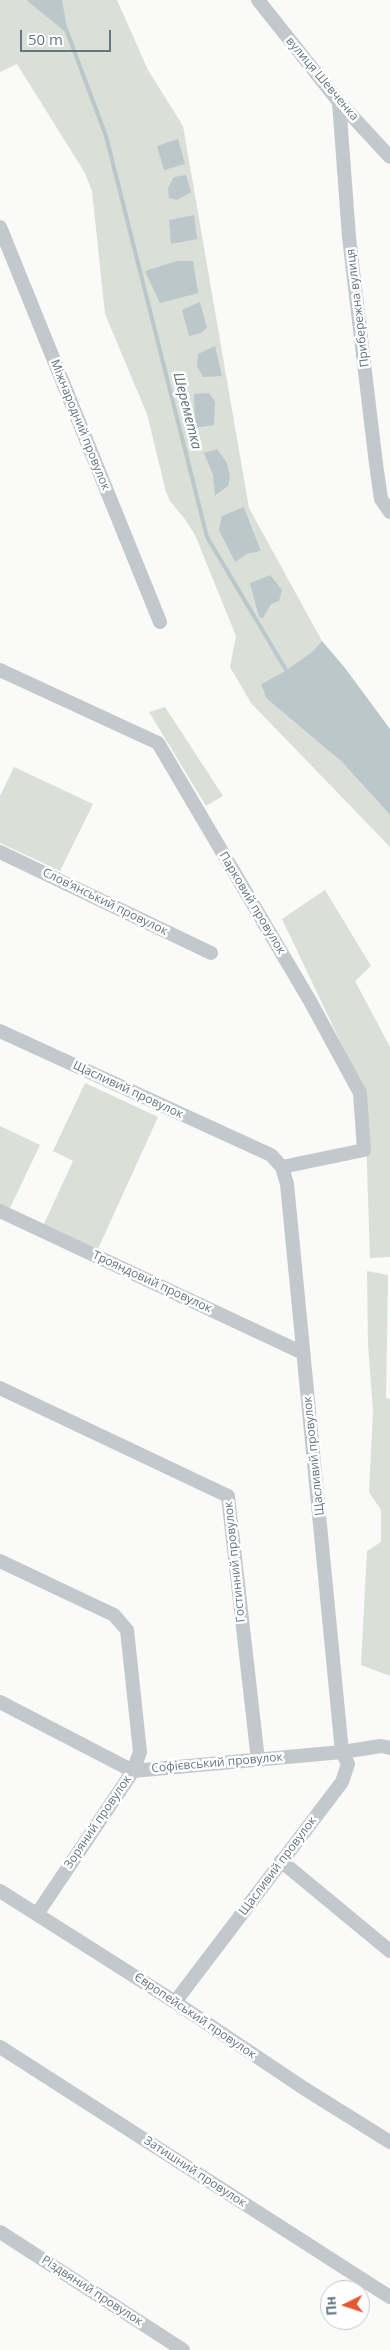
<!DOCTYPE html>
<html>
<head>
<meta charset="utf-8">
<style>
	body { margin:0 }
	#map { position:relative; width:390px; height:2350px; overflow:hidden; background:#fafaf8; font-family:"Open Sans",sans-serif }
	canvas { display:block }
	.north { position:absolute; left:320px; top:2280px; width:50px; height:50px; box-sizing:border-box; background:#fff; border:1px solid #c1c8cd; border-radius:50%; rotate:266deg; font-size:14px; font-weight:700; line-height:20px; text-align:center; color:#657683 }
	.north::after { content:''; display:block; margin:auto; width:18px; height:22px; background:#e4572e; clip-path:polygon(50% 0,100% 100%,50% 72%,0 100%) }
	.scale { position:absolute; left:20px; top:30px; width:91px; height:22px; box-sizing:border-box; border:2px solid #657683; border-top:0; padding-left:6px; font-size:15px; line-height:18px; white-space:nowrap; color:#657683; -webkit-text-stroke:4px #fff; paint-order:stroke }
</style>
</head>
<body>
<div id="map">
<canvas width="390" height="2350"></canvas>
<div class="north">Пн</div>
<div class="scale">50 m</div>
</div>
<script>
const ctx = document.querySelector('canvas').getContext('2d');
ctx.lineJoin = 'round';
function paint(path, color) { ctx.fillStyle = color; ctx.fill(path, 'evenodd'); }
const poly = rows => new Path2D(rows.map(r => 'M' + r).join(''));
function stroke(path, color, width, dash) { ctx.strokeStyle = color; ctx.lineWidth = width; ctx.lineCap = dash ? 'butt' : 'round'; ctx.setLineDash(dash || []); ctx.stroke(path); }
function drawText(font, color, halo, rows, align = 'center') {
  ctx.font = font + ' "Open Sans",sans-serif'; ctx.lineWidth = 5; ctx.setLineDash([]); ctx.textBaseline = 'middle'; ctx.strokeStyle = halo; ctx.fillStyle = color; for (const [text, x, y, turn = 0] of rows) {
    ctx.save(); ctx.translate(x, y); ctx.rotate((+turn || 0) * Math.PI / 180); ctx.textAlign = isNaN(turn) ? turn : align; if (halo) ctx.strokeText(text, 0, 0); ctx.fillText(text, 0, 0); ctx.restore();
  }
}
paint(poly([
	[0,0,117,0,148,70,183,126,249,508,322,641,312,652,285,671,261,684,266,698,342,762,390,815,390,847,251,703,230,667,236,636,195,535,184,518,170,501,166,492,147,414,105,314,92,191,85,173,17,64,0,72],
	[204,453,228,485,216,496,214,475],
	[244,507,261,551,247,554],
	[165,707,223,796,206,806,149,712],
	[14,767,93,804,60,871,0,843,0,796],
	[325,890,371,966,355,981,390,1047,390,1257,370,1258,366,1136,359,1081,282,919],
	[85,1083,158,1117,97,1251,43,1226,73,1161,53,1151],
	[0,1126,40,1145,9,1210,0,1206],
	[367,1271,388,1275,386,1398,390,1399,390,1676,361,1665,367,1551,381,1542,381,1510,369,1492,373,1411,368,1344]
]), '#dadfd7');
paint(poly([
	[27,0,62,0,68,34,30,3],
	[178,139,185,164,164,170,157,146],
	[186,175,191,192,177,200,169,198,168,188,174,177],
	[194,215,197,239,171,244,169,220],
	[177,261,193,261,198,293,160,303,145,271],
	[200,302,207,328,201,333,189,336,182,310],
	[215,346,222,376,203,377,197,366,198,354],
	[209,393,215,402,214,425,195,428,194,394],
	[217,449,227,463,230,477,228,486,215,496,213,475,204,453],
	[244,507,261,551,247,554,235,562,219,530,222,516],
	[270,575,282,590,279,601,271,604,263,618,259,617,250,583],
	[322,641,345,668,390,729,390,815,342,762,266,698,261,684,285,671,312,652]
]), '#bbc7cb');
stroke(poly([
	[66,29,106,136,207,537,289,675]
]), '#bbc7cb', 4);
stroke(poly([
	[258,0,339,102,390,157],
	[339,102,349,237,376,464,381,499,390,512],
	[0,227,160,622],
	[0,670,158,743,310,1001,360,1093,364,1150,282,1167],
	[0,852,211,953],
	[0,1031,271,1155,282,1167,287,1184,342,1752,348,1764,342,1782,175,2002],
	[0,1211,303,1353],
	[0,1388,228,1496,258,1760],
	[0,1561,114,1615,127,1630,140,1752,133,1771,37,1914],
	[0,1702,133,1771,342,1752,381,1746,390,1748],
	[281,1861,390,1951],
	[0,1891,175,2002,305,2089,390,2142],
	[0,2047,390,2297],
	[0,2232,183,2350]
]), '#c3c8cc', 14);
drawText('12px', '#657683', '#fff', [
	["вулиця Шевченка",322,79,50],
	["Прибережна вулиця",358,308,-97],
	["Міжнародний провулок",80,425,68],
	["Словʼянський провулок",105,902,26],
	["Парковий провулок",252,903,59],
	["Щасливий провулок",128,1090,25],
	["Трояндовий провулок",152,1282,25],
	["Щасливий провулок",314,1456,-96],
	["Гостинний провулок",235,1562,-96],
	["Софієвський провулок",217,1763,-5],
	["Зоряний провулок",98,1822,-56],
	["Щасливий провулок",278,1866,-53],
	["Європейський провулок",195,2016,34],
	["Затишний провулок",195,2172,33],
	["Різдвяний провулок",92,2291,33]
]);
drawText('italic 14px', '#60757c', '#fff', [
	["Шереметка",187,411,76]
]);
</script>
</body>
</html>
